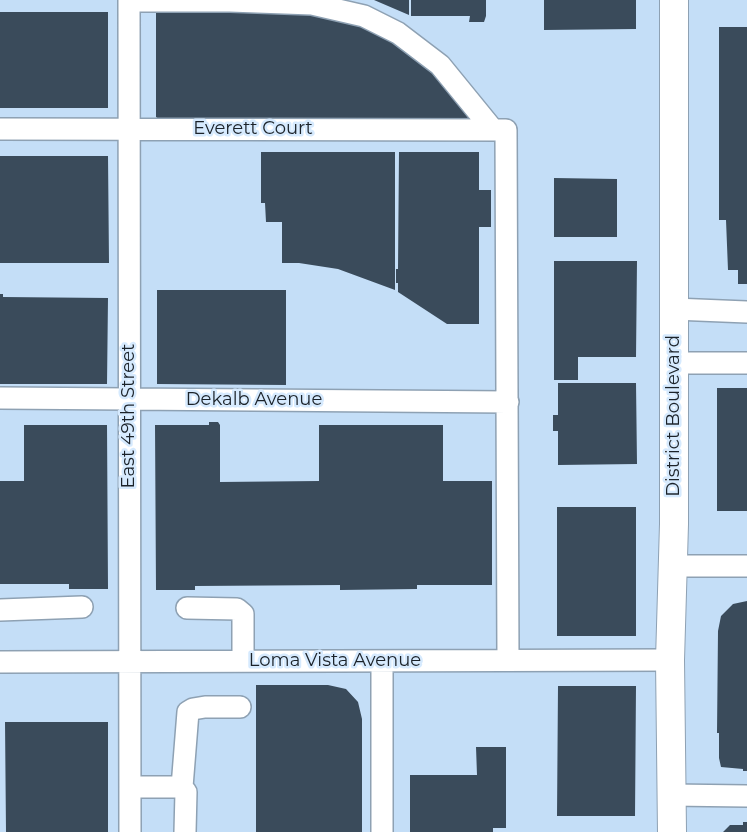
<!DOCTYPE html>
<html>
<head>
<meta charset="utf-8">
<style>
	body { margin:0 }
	canvas { display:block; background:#d6eafe }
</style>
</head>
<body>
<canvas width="747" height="832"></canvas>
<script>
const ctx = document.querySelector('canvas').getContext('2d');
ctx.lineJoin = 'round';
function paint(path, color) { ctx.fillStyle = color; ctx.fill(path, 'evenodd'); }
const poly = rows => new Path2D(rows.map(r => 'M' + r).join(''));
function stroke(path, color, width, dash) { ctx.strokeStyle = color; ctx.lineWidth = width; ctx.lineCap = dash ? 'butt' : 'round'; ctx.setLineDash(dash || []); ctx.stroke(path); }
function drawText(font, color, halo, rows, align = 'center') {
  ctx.font = font + ' Montserrat,sans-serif'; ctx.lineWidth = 5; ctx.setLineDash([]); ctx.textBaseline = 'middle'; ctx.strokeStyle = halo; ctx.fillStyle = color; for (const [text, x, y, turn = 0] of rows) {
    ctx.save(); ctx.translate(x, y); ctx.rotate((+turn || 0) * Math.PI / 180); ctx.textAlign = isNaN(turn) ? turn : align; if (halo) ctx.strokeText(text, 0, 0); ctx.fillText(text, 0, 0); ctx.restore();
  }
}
paint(poly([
	[0,0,747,0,747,832,0,832]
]), '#c4def7');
paint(poly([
	[374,0,409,0,409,15],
	[411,0,486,0,486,16,484,22,469,22,470,16,411,16],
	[544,0,636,0,636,29,544,30],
	[0,12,108,12,108,108,0,108],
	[156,12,287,12,328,16,380,32,435,69,476,120,159,119,156,117],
	[719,27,747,27,747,284,738,284,738,270,728,270,726,220,719,220],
	[261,152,395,152,395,290,338,269,299,263,282,263,282,222,266,222,265,203,261,203],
	[399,152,479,152,479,190,491,190,491,227,479,227,479,324,447,324,398,292,398,283,396,283,396,269,398,269],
	[0,156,108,156,109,263,0,263],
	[554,178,617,179,617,237,554,237],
	[554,261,637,261,636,357,578,357,578,380,554,380],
	[157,290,286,290,286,385,157,384],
	[0,294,3,294,3,297,108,298,107,384,0,384],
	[558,383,636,383,637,464,558,465,558,431,553,431,553,415,558,415],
	[717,388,747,388,747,511,717,511],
	[209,422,218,422,220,425,220,482,319,481,319,425,443,425,443,481,492,481,492,585,417,585,417,589,340,590,340,585,195,586,195,590,156,590,155,425,209,425],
	[24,425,107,425,108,589,69,589,69,584,0,584,0,481,24,481],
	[557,507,636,507,636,636,557,636],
	[747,601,747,771,743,771,743,769,721,767,719,758,719,733,717,733,718,631,721,616,733,604],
	[256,685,328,685,346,689,358,702,362,719,362,832,256,832],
	[558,686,636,686,635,816,557,816],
	[5,722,108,722,108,832,6,832],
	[476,747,506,747,506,828,493,828,493,832,410,832,410,775,477,775],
	[743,822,747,822,747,832,723,832,730,825,743,825]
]), '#3a4b5b');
const minor = poly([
	[129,0,130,832],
	[129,1,230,1,312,4,364,16,398,33,440,65,493,130],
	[0,129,506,130,508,660],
	[674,309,747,312],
	[674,363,747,363],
	[0,398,508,402],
	[673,566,747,566],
	[187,608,237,609,243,614,243,661],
	[0,610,82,607],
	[382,661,382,832],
	[0,662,670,660],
	[130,787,182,787,186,792,185,832],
	[182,787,188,712,193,709,205,707,240,707],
	[671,795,747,796]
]);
const major = poly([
	[672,832,670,660,674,524,674,0]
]);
stroke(minor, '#8ea1b3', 24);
stroke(major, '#8ea1b3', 30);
stroke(minor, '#fff', 21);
stroke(major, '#fff', 28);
drawText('18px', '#1b2229', '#d6eafe', [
	["Everett Court",253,129],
	["Dekalb Avenue",254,400],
	["East 49th Street",129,416,-90],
	["District Boulevard",674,416,-90],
	["Loma Vista Avenue",335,661]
]);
</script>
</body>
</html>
